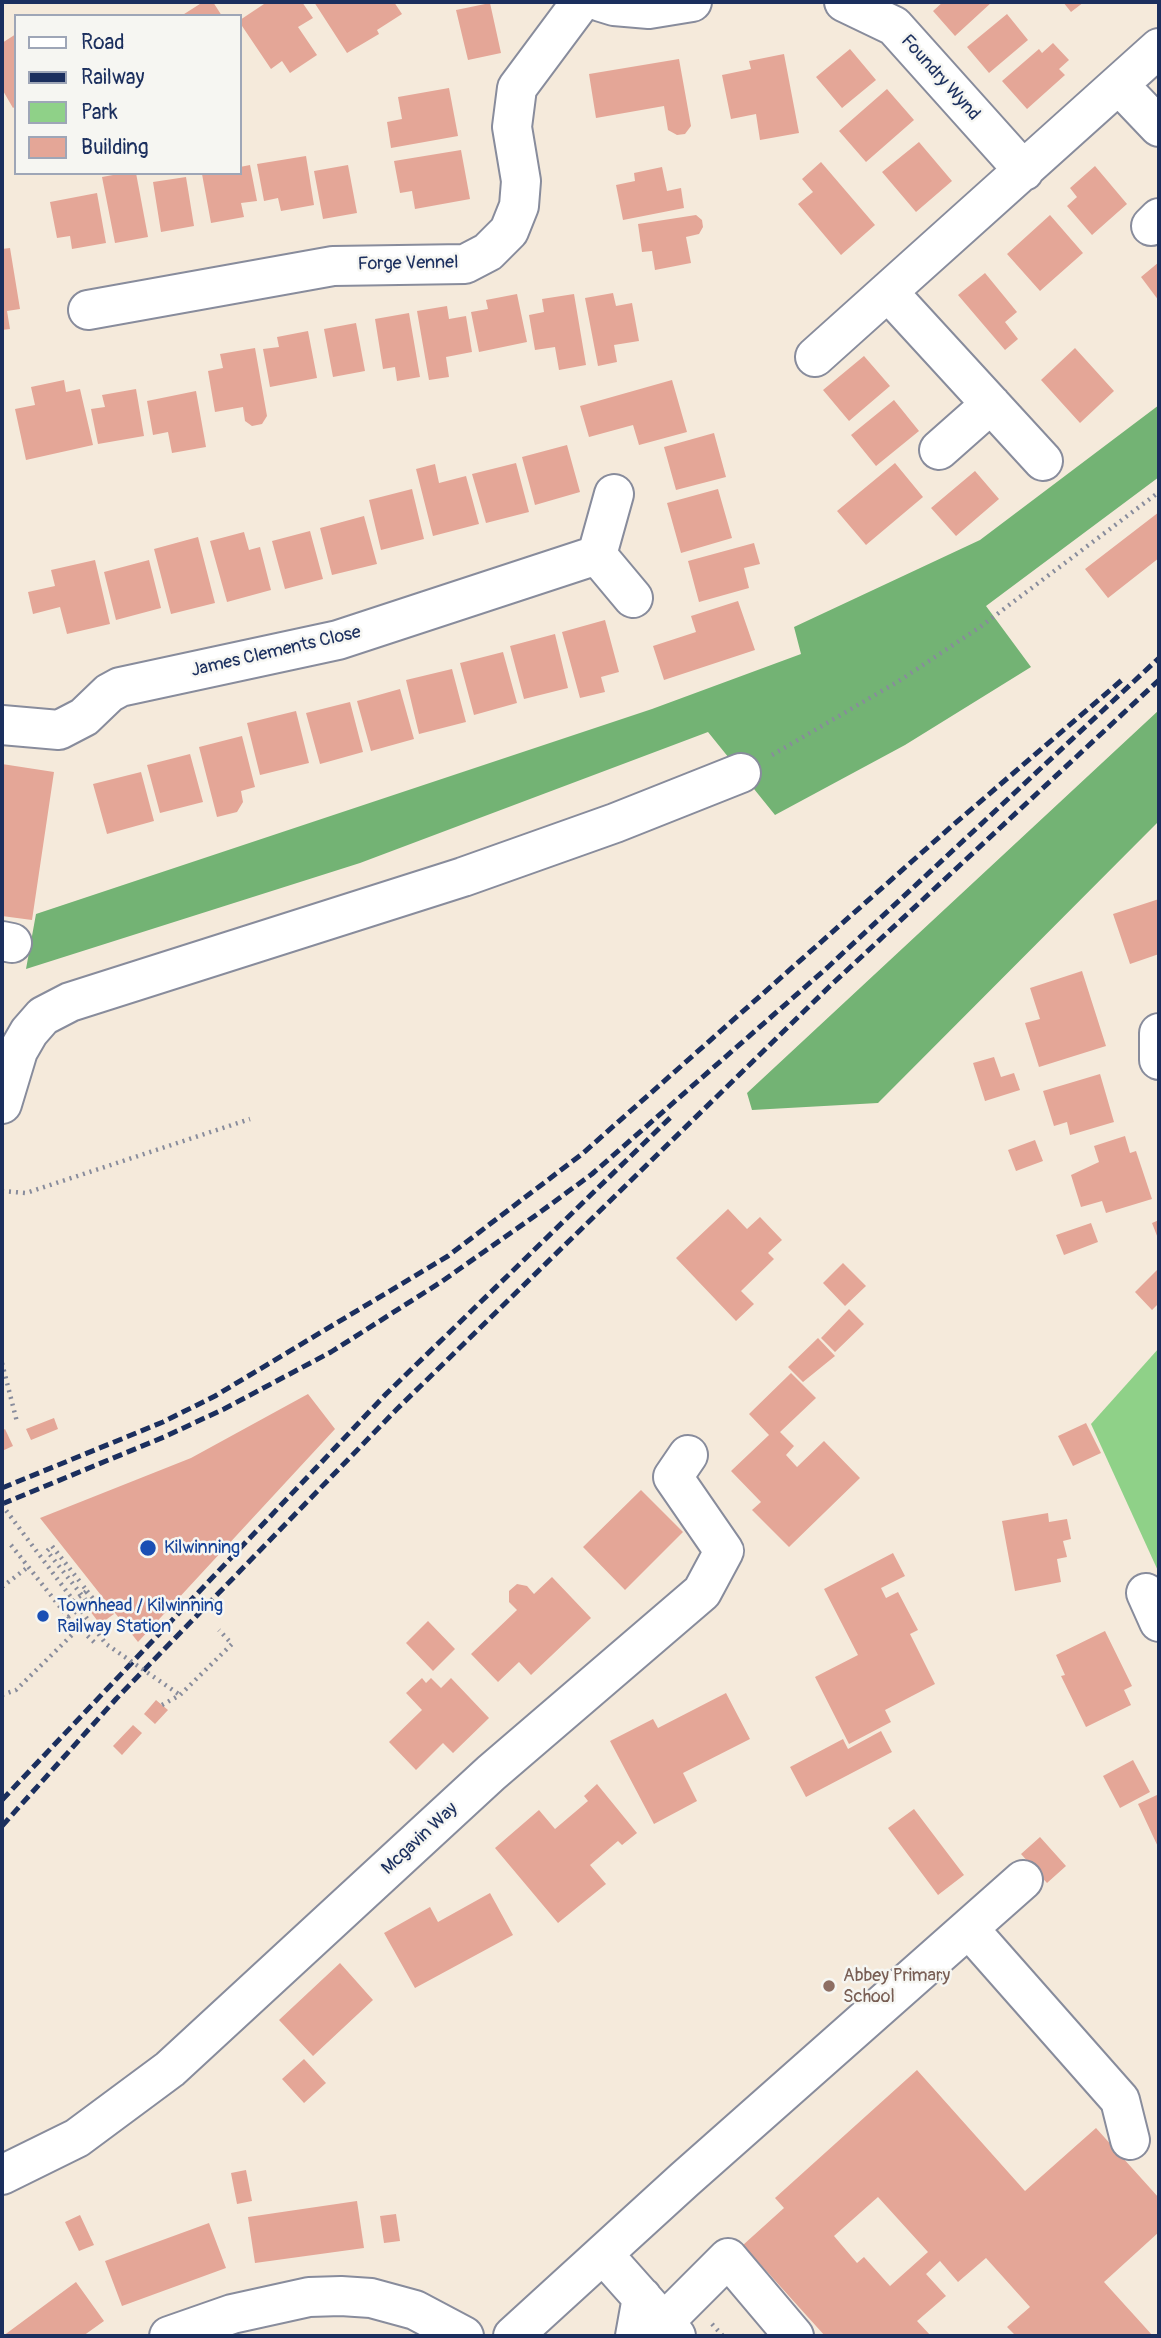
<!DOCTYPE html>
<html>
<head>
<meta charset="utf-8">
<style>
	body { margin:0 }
	#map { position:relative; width:1161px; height:2338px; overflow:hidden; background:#f5eadb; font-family:Pangolin,sans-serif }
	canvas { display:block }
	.frame { position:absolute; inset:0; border:4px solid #1b2f5e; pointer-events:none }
	.legend { position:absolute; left:14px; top:14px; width:228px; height:161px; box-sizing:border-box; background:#f6f6f2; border:2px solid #9ea6b7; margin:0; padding:9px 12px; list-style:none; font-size:21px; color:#1b2f5e }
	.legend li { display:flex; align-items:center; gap:14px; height:35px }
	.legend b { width:35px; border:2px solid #9ea6b7 }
</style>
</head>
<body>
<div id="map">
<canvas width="1161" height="2338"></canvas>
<div class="frame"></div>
<ul class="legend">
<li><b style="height:9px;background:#fff"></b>Road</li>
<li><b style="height:9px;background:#1b2f5e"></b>Railway</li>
<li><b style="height:19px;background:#8fd188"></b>Park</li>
<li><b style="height:19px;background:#e4a697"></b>Building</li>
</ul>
</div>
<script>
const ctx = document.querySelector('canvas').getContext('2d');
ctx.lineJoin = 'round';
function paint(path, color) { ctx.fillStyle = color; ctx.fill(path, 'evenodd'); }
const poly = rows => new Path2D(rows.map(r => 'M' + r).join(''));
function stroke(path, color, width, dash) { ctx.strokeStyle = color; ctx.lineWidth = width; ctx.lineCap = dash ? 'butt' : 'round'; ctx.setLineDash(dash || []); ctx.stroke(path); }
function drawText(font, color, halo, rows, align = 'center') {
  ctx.font = font + ' Pangolin,sans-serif'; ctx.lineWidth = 5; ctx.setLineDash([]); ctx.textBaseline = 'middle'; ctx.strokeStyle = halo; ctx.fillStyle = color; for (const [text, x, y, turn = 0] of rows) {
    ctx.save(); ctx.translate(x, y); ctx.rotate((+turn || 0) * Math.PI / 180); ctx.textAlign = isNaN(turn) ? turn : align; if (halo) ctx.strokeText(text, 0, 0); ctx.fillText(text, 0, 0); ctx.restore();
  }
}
paint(poly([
	[1159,1348,1159,1573,1091,1424]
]), '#8fd188');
paint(poly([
	[1159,405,1159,477,986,606,1031,667,905,745,775,815,708,732,360,863,26,969,36,914,652,709,801,654,794,627,980,540],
	[1159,710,1159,821,878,1103,752,1110,747,1093]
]), '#73b374');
paint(poly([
	[203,2,213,2,222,16,181,16],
	[267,2,302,2,313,18,298,27,317,55,290,73,282,61,271,69,240,23,240,20],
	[314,2,394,2,402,14,377,30,379,34,347,53],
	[943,2,992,2,955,36,933,11],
	[1063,2,1084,2,1071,12],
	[490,3,501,53,468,60,456,10],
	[1007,14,1028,40,989,73,967,47],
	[16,34,16,106,13,108,2,89,2,43],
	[1053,43,1069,60,1059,69,1065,75,1027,109,1002,81,1039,49,1042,53],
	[850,49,876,80,842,108,816,77],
	[784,54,799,133,760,140,756,114,731,119,722,75,751,69,749,61],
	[679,59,691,126,685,134,677,135,668,130,664,106,596,118,589,74],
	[449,88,458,136,391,148,387,122,402,119,398,97],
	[887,89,914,120,866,162,839,131],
	[919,142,952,181,916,212,882,172],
	[461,150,470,199,415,209,412,191,400,193,394,161],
	[306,156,314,205,281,211,278,198,264,201,257,164],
	[821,162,875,225,841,255,798,204,813,192,802,179],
	[250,165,257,201,241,203,244,217,211,223,202,174,240,173,240,167],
	[348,165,357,213,323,219,314,171],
	[1095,166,1127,204,1092,235,1067,206,1077,197,1070,188],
	[662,167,667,191,681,188,684,208,623,220,616,185,635,181,634,173],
	[124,173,136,173,148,237,115,243,102,177],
	[186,177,194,226,161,232,153,182],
	[97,193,106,243,72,249,70,236,57,238,50,202],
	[696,215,702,220,703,227,699,234,686,237,691,263,655,270,652,251,642,252,638,224],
	[1050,215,1083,253,1040,291,1007,254],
	[10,248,20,309,7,311,10,329,2,330,2,249],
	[1159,262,1159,301,1141,277],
	[985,273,1017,312,1005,322,1018,339,1005,350,958,295],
	[613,293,616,306,632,303,639,341,614,345,617,362,598,366,585,298],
	[517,294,527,342,479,352,471,312,488,309,486,300],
	[574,294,586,365,559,370,555,347,535,350,529,315,544,312,542,299],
	[447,306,449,319,466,316,472,352,446,357,449,377,429,380,417,311],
	[409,313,420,377,397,381,395,367,383,369,375,319],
	[356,323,365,371,333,377,324,329],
	[308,331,317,378,270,387,263,349,279,347,277,337],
	[255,348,267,416,262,424,252,426,245,421,243,407,215,412,208,371,223,368,220,354],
	[1075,348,1114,391,1080,423,1041,380],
	[864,356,890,386,849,421,823,390],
	[64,380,66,392,80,389,93,445,26,460,15,409,35,405,31,387],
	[672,380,687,432,639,445,633,425,589,437,580,406],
	[136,389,144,436,98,444,91,409,105,407,102,395],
	[196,391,206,447,172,453,168,432,153,435,147,401],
	[894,400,919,431,876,466,851,435],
	[714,433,726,477,676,490,664,447],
	[567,445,580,492,535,505,522,457],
	[516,463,529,512,486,523,472,474],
	[895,463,923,497,866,545,837,511],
	[435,464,439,483,466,476,479,524,433,536,416,469],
	[975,471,999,499,956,536,931,508],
	[412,489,424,539,381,550,369,500],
	[718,489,732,538,681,553,667,503],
	[1159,512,1159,558,1108,598,1085,569],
	[364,516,377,564,332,575,320,528],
	[310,531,323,579,285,589,272,541],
	[244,532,249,550,260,547,271,590,227,602,210,541],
	[198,537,215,603,171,614,154,549],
	[754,543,760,564,744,568,749,588,699,602,688,561],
	[95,560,110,624,67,634,60,607,33,614,28,592,55,586,51,570],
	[149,560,161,608,116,620,104,572],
	[738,601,755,650,664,680,653,646,696,632,691,616],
	[605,620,619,672,601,677,605,692,580,698,562,632],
	[555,634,568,688,524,699,510,646],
	[503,652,517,703,474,715,460,663],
	[452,669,466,722,419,734,406,680],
	[400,689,414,739,371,751,357,701],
	[350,702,363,752,320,764,306,713],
	[296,711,309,763,260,775,247,723],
	[242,736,255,787,241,791,243,802,237,812,217,817,199,747],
	[190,754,203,802,160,813,147,765],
	[2,764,54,772,32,920,2,916],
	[141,772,154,821,107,834,93,784],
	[1159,899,1159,954,1130,964,1113,914],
	[1082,971,1106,1046,1039,1067,1025,1023,1040,1019,1030,988],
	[994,1057,1001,1077,1014,1073,1020,1090,985,1101,973,1063],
	[1100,1074,1114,1122,1070,1135,1067,1122,1054,1126,1043,1091],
	[1125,1136,1130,1153,1136,1151,1152,1199,1106,1213,1102,1201,1081,1207,1071,1175,1099,1162,1094,1146],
	[1035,1140,1043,1161,1016,1171,1008,1150],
	[728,1209,747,1229,760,1217,782,1240,768,1253,774,1259,741,1291,754,1304,736,1321,676,1258],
	[1159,1220,1159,1241,1152,1223],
	[1091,1223,1098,1242,1064,1255,1056,1235],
	[843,1263,866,1286,845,1306,823,1283],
	[1159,1268,1159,1303,1152,1310,1135,1292],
	[849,1309,864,1324,835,1352,821,1338],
	[818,1338,835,1356,803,1382,788,1367],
	[791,1373,816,1398,780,1432,794,1446,786,1455,797,1467,824,1441,860,1478,789,1547,752,1510,761,1502,731,1471,769,1435,749,1414],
	[308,1394,335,1429,138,1642,40,1518,191,1458],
	[54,1418,58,1429,31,1440,26,1429],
	[1086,1423,1101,1453,1073,1466,1058,1436],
	[5,1429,13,1446,2,1451,2,1431],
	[641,1490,683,1532,625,1590,583,1547],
	[1048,1513,1049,1522,1067,1519,1071,1539,1063,1541,1067,1557,1057,1559,1061,1582,1015,1591,1002,1521],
	[893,1553,905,1576,881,1588,886,1598,898,1592,918,1630,910,1634,935,1684,885,1710,891,1722,849,1744,815,1677,858,1655,824,1589],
	[552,1577,591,1618,531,1675,519,1662,498,1682,471,1654,517,1610,509,1602,509,1591,517,1584,527,1586,534,1594],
	[103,1601,114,1614,100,1624,90,1611],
	[428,1621,455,1649,433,1671,406,1643],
	[1105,1631,1132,1686,1124,1690,1131,1705,1086,1727,1061,1676,1065,1675,1056,1655],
	[422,1678,426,1683,431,1678,441,1688,451,1678,489,1718,453,1753,443,1743,416,1770,389,1742,422,1710,406,1693],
	[726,1693,750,1739,683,1773,697,1801,654,1824,610,1741,653,1719,658,1728],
	[156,1700,168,1710,155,1724,144,1714],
	[133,1725,142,1733,122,1755,113,1746],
	[881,1731,892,1752,806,1797,790,1767,843,1739,848,1749],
	[1133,1760,1150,1792,1120,1808,1103,1776],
	[597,1784,637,1833,622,1845,618,1841,590,1865,606,1884,558,1923,495,1848,539,1810,555,1829,588,1801,584,1796],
	[1159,1794,1159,1849,1138,1804],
	[914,1809,964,1875,938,1895,888,1828],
	[1040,1837,1066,1866,1047,1883,1021,1854],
	[490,1893,513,1935,415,1988,384,1933,430,1907,438,1922],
	[340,1963,373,2000,313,2056,279,2020],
	[304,2059,326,2083,304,2103,282,2079],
	[917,2070,1025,2191,1096,2128,1159,2198,1159,2232,1104,2282,1153,2336,1016,2336,1007,2327,1030,2307,986,2258,958,2282,940,2261,926,2274,946,2296,917,2321,931,2336,825,2336,743,2245,784,2208,775,2198],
	[878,2197,928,2252,890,2286,864,2257,857,2263,834,2236],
	[246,2170,252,2201,237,2204,231,2173],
	[357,2201,364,2248,255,2263,248,2217],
	[396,2214,400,2241,384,2243,380,2216],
	[80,2215,94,2245,79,2251,65,2222],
	[209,2223,226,2268,122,2306,105,2261],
	[76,2282,104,2321,83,2336,3,2336]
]), '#e4a697');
const minor = poly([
	[601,2,614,6,649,9,692,2],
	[844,2,894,26,1024,171],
	[1119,85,1159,127],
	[1151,226,1159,218],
	[888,292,1043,461],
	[88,310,333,266,465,264,488,252,509,231,519,206,521,181,512,127,517,88,581,2],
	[815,357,1159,48],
	[939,450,991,404],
	[614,494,597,555,633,598],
	[2,725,59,730,84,717,109,693,120,687,338,640,597,555],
	[2,941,12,943],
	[1159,1033,1159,1060],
	[2,1104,18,1051,29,1032,43,1016,70,1002,463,877,615,823,741,773],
	[1146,1593,1159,1622],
	[969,1929,1120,2100,1130,2140],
	[2,2175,77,2138,170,2069,491,1773,702,1592,724,1551,673,1477,688,1455],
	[603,2254,676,2336],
	[664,2322,728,2258,794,2336],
	[169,2336,232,2314,309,2297,341,2296,371,2298,415,2310,464,2336],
	[513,2336,684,2180,1023,1880],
	[635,2336,642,2297]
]);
stroke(minor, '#888c9c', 42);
stroke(poly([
	[772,755,899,681,980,627,1159,492],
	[2,1191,26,1193,250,1119],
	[2,1363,17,1422],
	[11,1545,68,1617,97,1645],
	[2,1587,28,1567],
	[87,1591,98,1605],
	[68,1617,88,1603,47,1551,52,1546,81,1583],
	[2,1695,16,1690,79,1628],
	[162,1705,180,1695,232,1644,219,1630],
	[712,2324,723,2336]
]), '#888c9c', 4.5, [2, 5]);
stroke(minor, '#fff', 38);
stroke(poly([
	[2,1488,163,1422,215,1396,448,1256,582,1154,953,825,1123,679],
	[2,1504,164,1437,224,1409,331,1352,441,1282,539,1213,592,1174,828,967,1159,658],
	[2,1800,386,1394,673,1115],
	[2,1826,116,1699,397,1409,830,986,1159,680]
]), '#1b2f5e', 5, [10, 5]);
stroke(poly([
	[2,1505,106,1644,180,1695],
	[73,1601,87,1591,81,1583]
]), '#888c9c', 4.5, [2, 5]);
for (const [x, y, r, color] of [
	[148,1548,9,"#1a4fb4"],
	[43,1616,7,"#1a4fb4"],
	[829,1986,7,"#8d6e63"]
]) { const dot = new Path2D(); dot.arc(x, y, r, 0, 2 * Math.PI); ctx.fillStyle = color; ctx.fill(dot); stroke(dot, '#f6f6f2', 2.5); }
drawText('18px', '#1b2f5e', '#f6f6f2', [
	["Foundry Wynd",940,78,48],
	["Forge Vennel",408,264,-1],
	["James Clements Close",276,652,-13],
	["Mcgavin Way",420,1839,-43]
]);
drawText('18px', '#164399', '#f6f6f2', [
	["Kilwinning",164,1548],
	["Townhead / Kilwinning",57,1606],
	["Railway Station",57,1627]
], 'left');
drawText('18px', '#785e54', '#f6f6f2', [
	["Abbey Primary",843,1976],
	["School",843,1997]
], 'left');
</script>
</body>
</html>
